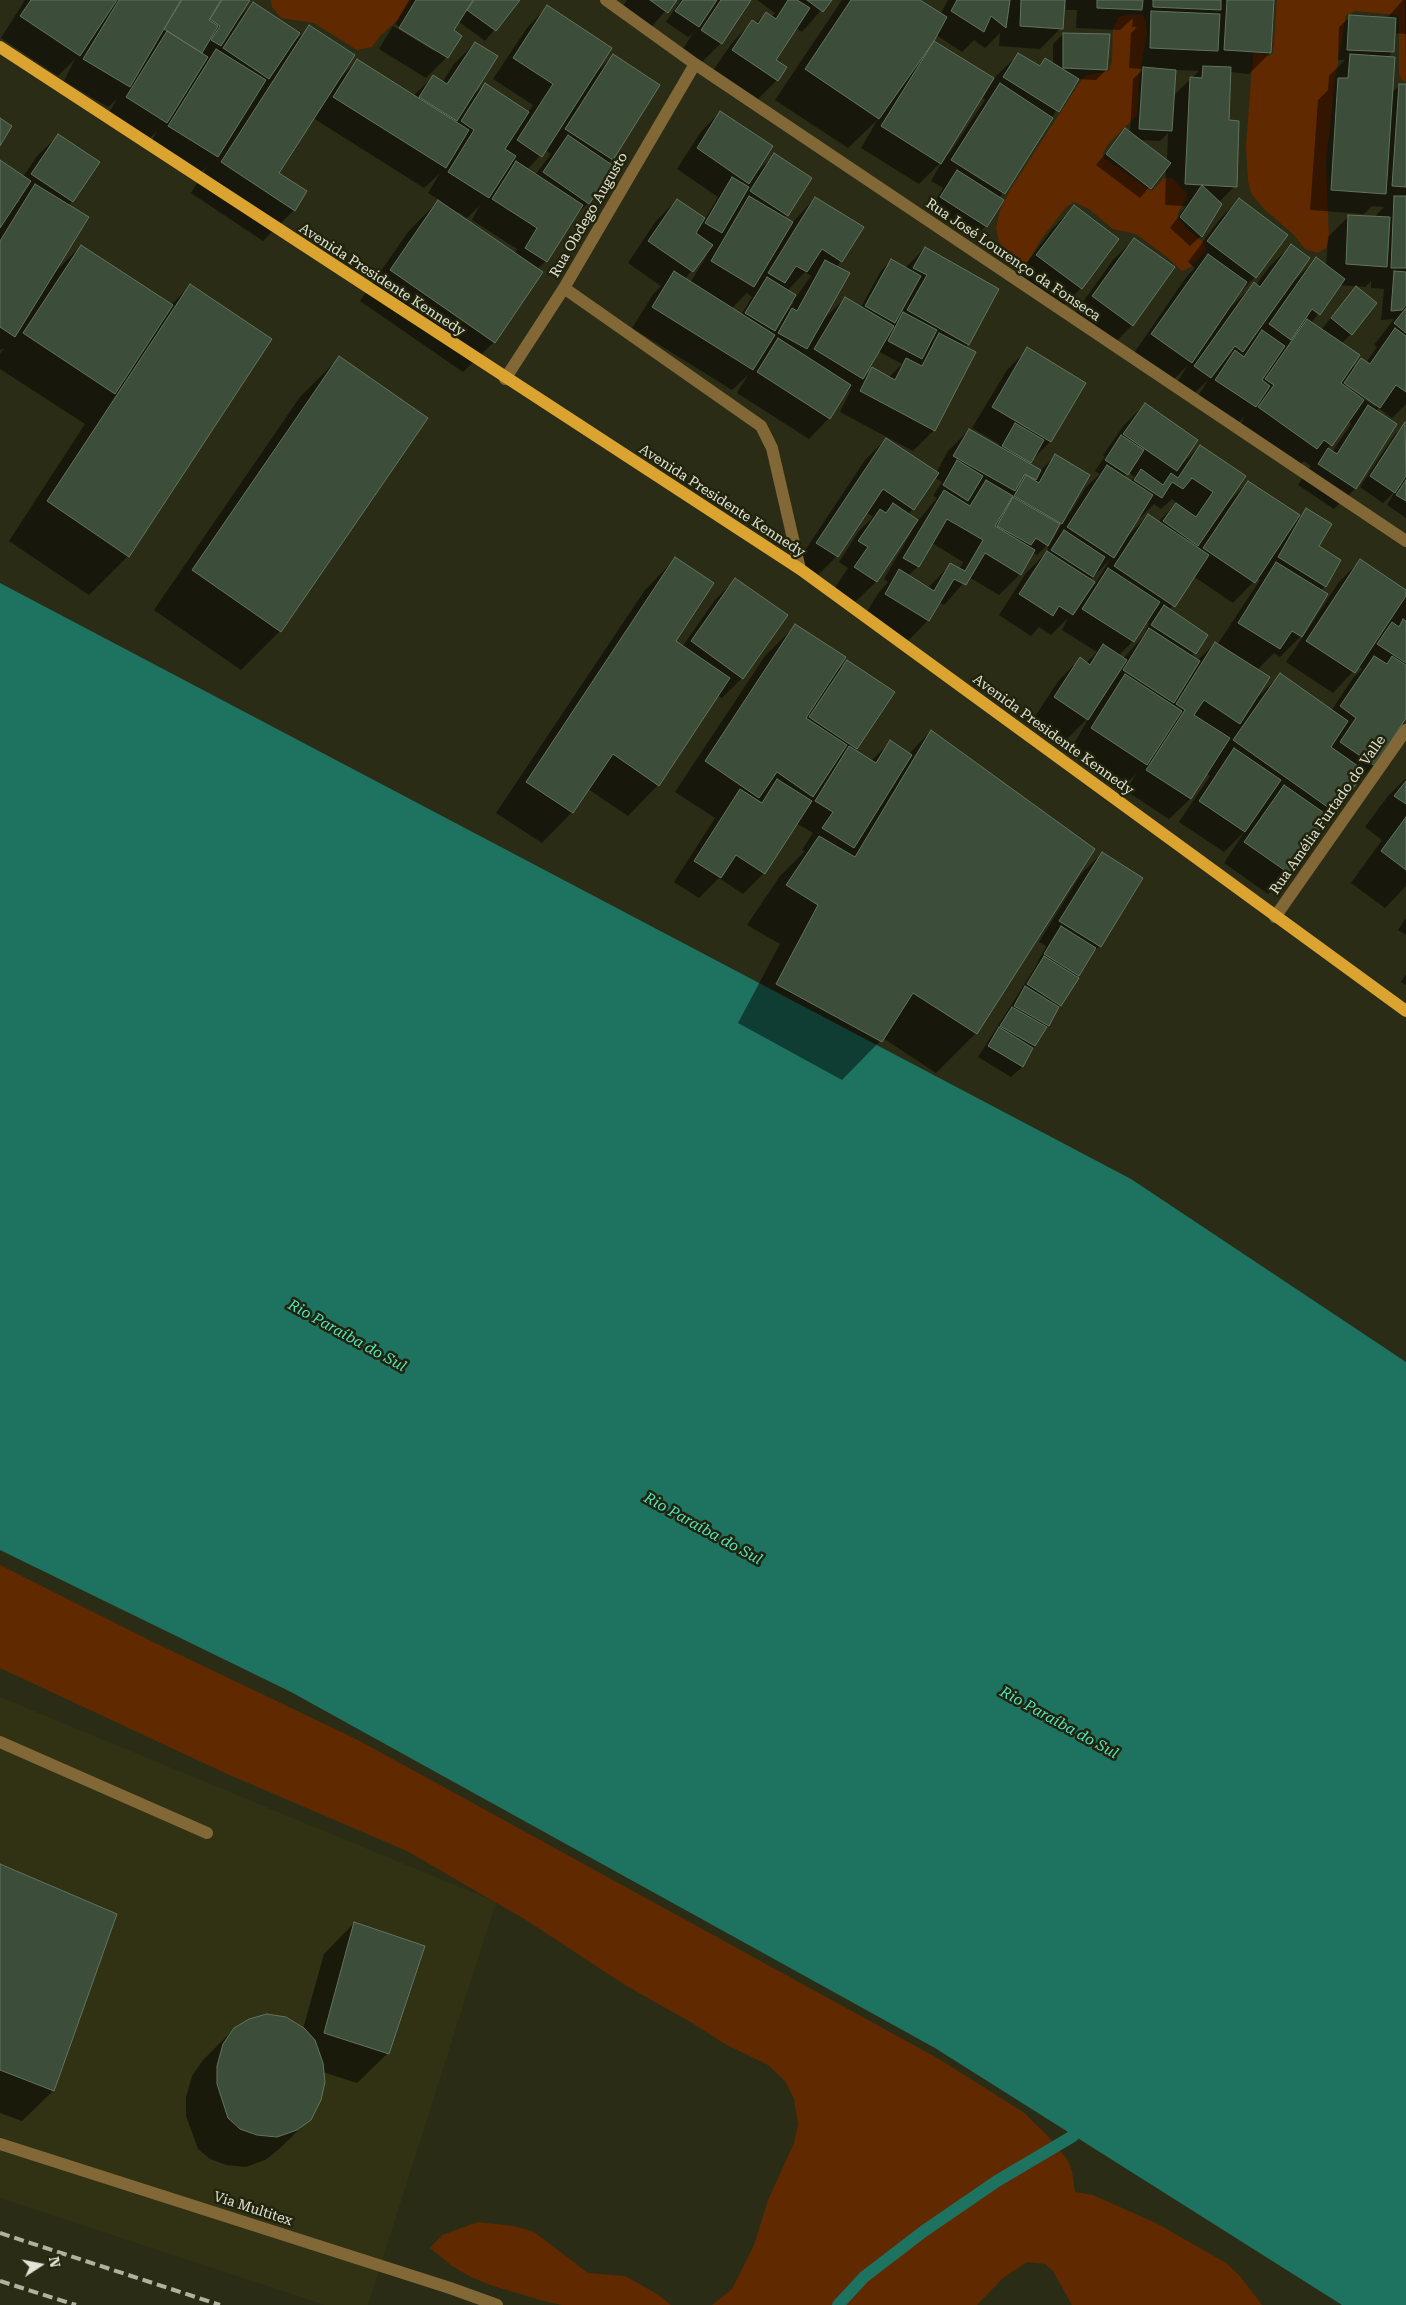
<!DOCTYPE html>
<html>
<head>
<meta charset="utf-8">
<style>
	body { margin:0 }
	#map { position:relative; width:1406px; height:2305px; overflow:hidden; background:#2b2c15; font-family:"Roboto Serif",serif }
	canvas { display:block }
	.north { position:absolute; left:15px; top:2240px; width:50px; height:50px; -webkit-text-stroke:4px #21230c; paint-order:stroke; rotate:79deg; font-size:14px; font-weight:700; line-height:20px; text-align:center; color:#e2e4d5 }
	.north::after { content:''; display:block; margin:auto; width:18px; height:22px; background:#e2e4d5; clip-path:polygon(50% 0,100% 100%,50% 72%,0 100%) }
</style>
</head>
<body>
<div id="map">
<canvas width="1406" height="2305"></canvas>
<div class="north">N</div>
</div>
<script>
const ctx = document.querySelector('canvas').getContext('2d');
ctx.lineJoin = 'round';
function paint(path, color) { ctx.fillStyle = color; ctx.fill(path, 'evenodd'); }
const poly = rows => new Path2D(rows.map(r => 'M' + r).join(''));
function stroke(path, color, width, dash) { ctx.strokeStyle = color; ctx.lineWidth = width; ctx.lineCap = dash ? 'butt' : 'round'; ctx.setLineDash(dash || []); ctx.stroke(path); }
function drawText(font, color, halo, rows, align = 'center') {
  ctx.font = font + ' "Roboto Serif",serif'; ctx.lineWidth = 5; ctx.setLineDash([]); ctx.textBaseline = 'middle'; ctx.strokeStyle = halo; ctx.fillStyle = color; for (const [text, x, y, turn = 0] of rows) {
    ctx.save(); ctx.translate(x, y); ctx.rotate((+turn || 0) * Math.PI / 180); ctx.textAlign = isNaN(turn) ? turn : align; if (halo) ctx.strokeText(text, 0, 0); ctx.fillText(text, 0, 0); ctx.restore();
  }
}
paint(poly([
	[0,1697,496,1902,368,2305,325,2305,0,2198]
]), '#303213');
paint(poly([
	[271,0,411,0,398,20,380,36,372,47,357,50,314,23,281,18,272,7],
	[1277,0,1405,0,1406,82,1402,80,1399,74,1399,18,1397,15,1356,11,1346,15,1335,80,1326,162,1329,240,1326,248,1318,253,1305,249,1293,234,1265,210,1251,193,1248,181,1246,146,1253,54,1257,52,1269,56,1273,53],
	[1129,14,1143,15,1146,21,1147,33,1139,78,1137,115,1109,143,1103,153,1104,158,1152,191,1164,178,1172,178,1186,192,1187,197,1178,213,1178,217,1186,228,1204,243,1206,250,1191,267,1182,271,1167,257,1136,234,1113,229,1089,209,1074,202,1066,207,1042,238,1027,263,1015,259,1008,254,999,242,996,228,1000,210,1010,190,1082,79,1087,75,1109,71,1112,61,1113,28,1118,17],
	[0,1565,151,1641,358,1740,939,2059,1023,2112,1046,2134,1067,2159,1072,2171,1075,2192,1093,2195,1158,2224,1226,2263,1240,2276,1262,2305,1072,2305,1053,2271,1045,2264,1027,2262,1003,2278,977,2305,712,2305,732,2289,754,2245,768,2200,794,2143,798,2124,794,2099,785,2081,768,2065,725,2044,694,2024,625,1985,526,1920,407,1851,225,1773,0,1668],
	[478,2222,514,2226,534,2232,588,2273,625,2276,657,2294,671,2305,562,2305,540,2300,490,2285,471,2277,452,2266,430,2248,442,2235]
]), '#612900');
paint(poly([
	[0,583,1131,1179,1406,1362,1406,2305,1342,2305,935,2048,291,1692,0,1550]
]), '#1e7260');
paint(poly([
	[25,0,249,0,239,18,253,3,295,41,309,27,341,77,357,61,413,96,433,77,442,83,454,64,475,43,471,96,485,85,528,113,533,105,493,79,527,28,547,7,596,73,613,56,659,85,608,164,588,203,573,218,546,261,537,269,494,342,463,372,360,301,408,232,439,200,428,193,440,173,424,188,313,118,277,174,294,210,263,241,191,193,207,166,196,177,148,147,157,131,145,143,106,118,117,99,108,107,64,81,75,59,58,76,1,38],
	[545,150,551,154,535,175,527,170],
	[480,205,472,220,517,249,514,254,457,214,458,212,467,218],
	[409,0,518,0,485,41,458,21,452,31,447,57,426,78,379,49,393,26,434,51,436,49,395,24],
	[627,0,675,0,646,33,618,13],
	[681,0,749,0,721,43,700,64,681,52,693,33,688,37,666,22],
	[757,0,830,0,802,32,796,28,775,60,786,67,777,80,756,101,712,72,732,43,752,22,755,24,766,13,771,17,775,13],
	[842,0,918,0,940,15,948,0,1064,0,1061,28,1040,49,999,46,1000,33,985,48,974,40,962,52,936,35,930,46,934,42,946,153,949,154,985,100,983,98,997,75,1018,55,1038,67,1045,59,1053,64,1053,44,1063,34,1106,70,1096,80,1077,79,999,198,986,226,975,236,931,208,943,188,931,181,943,160,919,184,861,148,878,119,848,148,775,100],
	[1066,0,1273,0,1270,53,1249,74,1230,72,1227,122,1235,186,1219,202,1221,204,1201,236,1190,246,1170,228,1186,206,1165,205,1166,167,1140,198,1096,165,1125,130,1130,133,1133,79,1143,69,1129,68,1131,33,1137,27,1132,27,1133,18,1120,30,1076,28,1077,10,1066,10],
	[1174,70,1199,71,1173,96],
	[1168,133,1167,161,1138,140,1160,141],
	[1403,0,1406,0,1406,34,1394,33,1393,51,1387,58,1392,93,1400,85,1406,86,1406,404,1392,418,1379,408,1375,411,1395,425,1355,489,1334,509,1298,485,1311,466,1304,461,1295,469,1238,429,1245,416,1234,427,1195,401,1208,380,1189,398,1174,387,1188,365,1170,383,1132,356,1187,276,1195,268,1188,262,1219,220,1239,199,1287,235,1255,277,1237,295,1231,307,1254,284,1256,285,1270,266,1291,246,1295,280,1316,259,1326,267,1328,237,1349,216,1374,218,1384,207,1372,206,1364,214,1310,210,1318,100,1328,90,1329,76,1345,60,1338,60,1339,27,1350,17,1387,18],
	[1371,281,1371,288,1384,289,1381,320,1394,319,1374,345,1377,347,1366,363,1361,360,1348,372,1341,344,1351,334,1356,288,1321,330,1311,323,1339,285,1365,287],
	[1254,333,1256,334,1243,351],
	[1348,384,1377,405,1375,407,1346,386],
	[1348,421,1351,424,1332,452,1327,449],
	[720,112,755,174,774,155,787,215,784,218,792,223,815,198,841,261,836,267,822,321,845,298,861,307,881,271,891,260,905,268,925,248,998,290,965,348,934,430,913,451,840,412,852,388,843,397,829,418,809,439,737,393,748,375,732,390,632,328,654,293,661,286,628,263,656,221,677,200,705,219,718,197,677,169,700,133],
	[705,254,707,255,690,283,685,279],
	[805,272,811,276,796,297,787,291],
	[747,293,752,297,741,315,731,309],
	[792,301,794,302,781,321],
	[878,351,902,364,889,377,872,369,862,379],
	[58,136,72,201,68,206,55,272,81,246,171,305,190,286,128,556,89,595,9,541,85,424,0,369,0,354,4,348,0,350,0,162,23,177,37,156],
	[17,199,20,201,13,207],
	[1074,207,1118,239,1081,288,1060,309,1016,277,1053,228],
	[1134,239,1132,325,1112,346,1072,317,1113,260],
	[1028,349,1084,383,1050,442,1028,464,1040,471,1055,456,1070,513,1086,487,1100,474,1095,471,1105,456,1103,455,1124,425,1145,404,1179,467,1200,446,1227,504,1248,482,1300,517,1306,510,1325,586,1320,591,1303,634,1280,657,1274,653,1257,670,1256,699,1280,675,1331,711,1353,678,1362,669,1358,666,1333,693,1286,662,1339,582,1360,561,1406,592,1406,716,1374,765,1354,785,1289,874,1268,894,1224,863,1245,831,1224,852,1179,822,1210,776,1206,773,1190,799,1169,819,1126,791,1136,774,1125,785,1071,749,1090,716,1066,740,1034,718,1059,680,1080,659,1086,663,1097,652,1062,630,1068,618,1051,635,1039,627,1031,636,999,615,1026,573,1047,552,1049,543,1037,555,1032,552,1020,574,999,595,969,577,944,605,939,602,928,620,908,641,865,615,879,592,888,582,884,579,912,531,911,530,876,582,855,602,834,589,848,568,839,562,859,531,873,517,866,512,837,556,816,577,796,564,865,460,886,439,936,473,948,451,969,430,998,447,999,444,972,428,1007,370],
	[1128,472,1135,477,1130,481,1124,477],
	[935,478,942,482,933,496,937,498,918,521,908,515],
	[1172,499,1177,503,1158,522,1148,515,1127,537,1138,517,1140,518,1154,504,1161,509],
	[1062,523,1051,542,1049,541,1056,529],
	[932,543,963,562,959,569,951,564,928,588,908,576,918,566],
	[1111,558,1095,584,1088,579,1092,578],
	[1193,576,1233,603,1257,578,1260,580,1217,645,1215,643,1198,660,1192,656,1207,635,1169,611],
	[1145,621,1149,624,1143,636,1123,659,1118,656,1133,641],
	[339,358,280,631,241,670,154,610,300,397],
	[1405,424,1406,425,1406,518,1387,505,1396,490,1383,503,1360,487,1395,434],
	[675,559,674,641,682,647,715,600,736,579,742,678,722,698,718,696,658,785,628,816,588,789,572,812,542,843,496,813,645,590],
	[796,625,835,673,847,661,893,693,854,750,871,761,890,742,909,754,931,731,1093,849,976,1033,936,1073,883,1038,842,1080,738,1023,780,944,747,925,780,876,805,851,802,850,813,833,796,823,764,873,743,894,719,878,699,898,674,882,715,818,675,792,765,656],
	[1406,778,1406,886,1385,908,1351,883,1382,840,1365,827,1388,796],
	[1102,853,1100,946,1090,955,1022,1067,1011,1077,978,1057,1036,966,1046,946,1039,942,1081,874],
	[1406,918,1406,935,1398,930],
	[1406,974,1406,985,1401,982],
	[0,1865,116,1915,53,2091,22,2121,0,2113],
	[354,1923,388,2053,357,2083,323,2072,310,2119,278,2150,265,2160,246,2167,226,2165,210,2159,198,2149,186,2116,186,2097,192,2076,203,2060,234,2029,303,2029,324,1954]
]), '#0007');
stroke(poly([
	[838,2305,864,2277,924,2231,997,2181,1073,2136]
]), '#1e7260', 12);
const building = poly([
	[31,0,117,0,80,56,20,16,31,0],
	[119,0,181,0,130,87,83,59,119,0],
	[182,0,221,0,209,20,218,26,202,53,164,29,182,0],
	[222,0,250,0,221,46,211,40,220,26,210,19,222,0],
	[416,0,473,0,454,30,462,36,448,58,399,28,416,0],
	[474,0,520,0,496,31,467,10,474,0],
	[650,0,677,0,668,13,650,0],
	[683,0,717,0,699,27,675,11,683,0],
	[721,0,751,0,722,44,701,30,721,0],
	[788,0,797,0,810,8,776,60,787,67,778,81,732,50,752,20,758,24,766,12,776,19,788,0],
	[807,0,832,0,823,12,807,0],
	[851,0,920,0,947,17,934,41,879,119,805,69,851,0],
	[957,0,1010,0,1006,28,991,16,984,32,951,11,957,0],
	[1021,0,1065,0,1063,29,1020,26,1021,0],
	[1097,0,1143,0,1142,10,1097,8,1097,0],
	[1153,0,1221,0,1221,10,1153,7,1153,0],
	[1227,0,1274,0,1271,53,1224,50,1227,0],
	[253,2,300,33,269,79,223,48,253,2],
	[547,5,612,48,542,157,517,140,553,84,513,58,547,5],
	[1151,11,1220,14,1218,51,1150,48,1151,11],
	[1349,15,1396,18,1394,52,1347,50,1349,15],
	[309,25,355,55,279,173,307,191,295,211,221,162,309,25],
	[167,31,208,57,167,123,126,97,167,31],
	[1063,33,1110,34,1107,70,1063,68,1063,33],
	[934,41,994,78,941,164,881,126,934,41],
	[475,42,498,56,457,121,419,97,433,75,447,84,475,42],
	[216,49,266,80,218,157,168,126,216,49],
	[1018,53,1040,66,1045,58,1079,79,1059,112,1003,77,1018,53],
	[613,54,660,85,613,160,565,129,613,54],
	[1350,54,1395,57,1386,194,1331,190,1338,78,1348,78,1350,54],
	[357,59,469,130,446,168,333,97,357,59],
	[1203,66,1231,67,1229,120,1239,121,1237,187,1185,184,1190,77,1202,78,1203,66],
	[1143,67,1176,70,1172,131,1139,129,1143,67],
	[485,83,529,112,505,149,516,156,489,198,448,172,474,130,461,121,485,83],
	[1000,83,1053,118,1005,194,951,160,1000,83],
	[1399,84,1406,84,1406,187,1392,186,1399,84],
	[720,111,773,146,749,184,697,148,720,111],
	[0,118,12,126,0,146,0,118],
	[1125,128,1171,163,1151,189,1106,154,1125,128],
	[58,134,100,162,73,202,31,174,58,134],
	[568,135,615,167,589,204,543,172,568,135],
	[774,153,812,178,788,216,750,191,774,153],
	[0,160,31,181,0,228,0,160],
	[516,161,583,205,547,262,525,248,537,228,492,199,516,161],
	[957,170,1004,200,987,227,940,197,957,170],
	[732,177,749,187,722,233,705,223,732,177],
	[35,184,89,217,15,337,0,327,0,241,35,184],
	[1202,185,1222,204,1202,237,1180,217,1202,185],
	[749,196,793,222,754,287,711,261,749,196],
	[1394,196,1406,196,1406,268,1391,268,1394,196],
	[815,197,864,227,842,262,822,249,807,272,796,266,785,283,768,273,815,197],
	[1239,198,1288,235,1256,278,1207,241,1239,198],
	[677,199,705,218,696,233,713,245,693,272,648,241,677,199],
	[438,200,543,272,495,343,390,270,438,200],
	[1074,205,1119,239,1082,289,1036,255,1074,205],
	[1348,215,1390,217,1387,267,1346,264,1348,215],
	[1134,238,1175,267,1133,326,1092,296,1134,238],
	[1291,244,1310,258,1243,352,1235,346,1211,378,1194,366,1254,282,1260,287,1291,244],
	[81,245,173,305,115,394,23,333,81,245],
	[925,247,999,289,969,345,907,310,927,275,913,268,925,247],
	[1208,254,1247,282,1192,363,1151,334,1208,254],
	[1316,257,1345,279,1320,315,1312,309,1291,340,1269,324,1316,257],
	[891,259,921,276,895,323,865,306,891,259],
	[825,260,850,273,807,349,778,333,792,308,797,311,825,260],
	[674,271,775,335,753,370,652,307,674,271],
	[1394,271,1406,272,1406,305,1402,310,1391,311,1394,271],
	[767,277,796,295,775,331,745,313,767,277],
	[190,284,272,339,129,557,47,501,190,284],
	[1356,286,1377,303,1352,335,1331,318,1356,286],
	[845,297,894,326,863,379,814,349,845,297],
	[1406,308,1406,333,1394,323,1406,308],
	[903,312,937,330,922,359,888,341,903,312],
	[1307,319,1360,355,1341,383,1364,400,1332,446,1324,440,1317,449,1258,407,1274,385,1265,379,1307,319],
	[1395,328,1406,336,1406,392,1396,385,1380,408,1344,383,1361,358,1370,364,1395,328],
	[1262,330,1285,346,1262,380,1270,386,1256,407,1215,380,1235,350,1244,357,1262,330],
	[939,333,976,352,935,431,860,391,872,367,895,380,906,358,922,366,939,333],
	[778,338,851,385,830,419,757,372,778,338],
	[1027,347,1086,383,1051,442,992,407,1027,347],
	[339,356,428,418,281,632,192,570,339,356],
	[1145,403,1198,440,1177,471,1123,434,1145,403],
	[1368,405,1397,424,1356,489,1318,464,1328,448,1337,454,1368,405],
	[1405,422,1406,476,1395,493,1370,476,1405,422],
	[1015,423,1044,440,1031,463,1002,446,1015,423],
	[969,429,1041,470,1036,480,1025,474,1015,491,953,456,969,429],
	[1121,435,1144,450,1128,475,1105,460,1121,435],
	[886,438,939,473,914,510,883,489,838,557,816,543,886,438],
	[1200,445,1246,476,1198,546,1163,521,1176,503,1196,517,1213,492,1192,478,1183,489,1172,482,1162,498,1134,480,1141,469,1163,485,1171,473,1178,478,1200,445],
	[1055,454,1090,475,1062,524,1014,496,1026,475,1039,483,1055,454],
	[957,460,983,476,968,501,943,485,957,460],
	[1107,465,1153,495,1114,558,1067,527,1107,465],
	[986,480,1013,496,995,526,1035,550,1021,575,985,553,966,585,954,579,929,621,885,594,899,569,934,591,950,563,965,571,983,540,947,519,919,567,903,558,944,490,970,506,986,480],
	[1406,480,1406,501,1396,495,1406,480],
	[1248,481,1300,515,1255,583,1203,548,1248,481],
	[1013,497,1060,524,1048,546,1036,538,1031,545,997,526,1013,497],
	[893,503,918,520,877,582,854,567,868,547,858,541,880,509,886,513,893,503],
	[1306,508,1332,524,1319,546,1341,560,1326,587,1278,557,1306,508],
	[1148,514,1209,555,1175,607,1114,566,1148,514],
	[1064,530,1105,557,1093,577,1051,550,1064,530],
	[1047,551,1095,582,1073,615,1059,606,1053,616,1019,594,1047,551],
	[675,557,714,583,676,641,730,678,659,786,613,754,573,813,526,782,675,557],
	[1360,559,1406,590,1406,596,1355,673,1306,641,1360,559],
	[1276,562,1328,594,1302,637,1292,631,1280,649,1238,623,1276,562],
	[1108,568,1160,602,1134,642,1082,609,1108,568],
	[735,578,788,615,743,679,691,641,735,578],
	[1164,605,1208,635,1196,654,1151,625,1164,605],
	[1403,619,1406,621,1406,663,1377,644,1392,622,1399,627,1403,619],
	[795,624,846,657,806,718,847,745,813,797,777,772,759,798,705,761,795,624],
	[1149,628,1200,661,1174,703,1123,670,1149,628],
	[1215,642,1270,677,1240,724,1204,700,1194,715,1230,738,1191,799,1146,770,1185,710,1176,704,1215,642],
	[1103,644,1127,660,1088,720,1054,697,1080,657,1090,665,1103,644],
	[1374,656,1387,664,1392,656,1406,665,1406,718,1375,766,1340,742,1356,718,1340,706,1374,656],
	[847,660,895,692,857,749,809,717,847,660],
	[1280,673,1348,721,1331,747,1365,771,1336,813,1233,740,1280,673],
	[1125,674,1182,711,1147,765,1091,728,1125,674],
	[931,730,1095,849,977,1034,913,993,882,1042,776,984,818,905,786,885,819,836,855,857,931,730],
	[890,740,912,755,854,848,822,828,833,812,815,801,849,746,876,763,890,740],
	[1234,748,1281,780,1245,832,1199,801,1234,748],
	[777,779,812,801,765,874,736,855,721,878,694,861,740,789,762,803,777,779],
	[1406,781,1406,804,1394,796,1406,781],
	[1284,785,1330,817,1290,874,1244,842,1284,785],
	[1406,817,1406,870,1381,851,1406,817],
	[1102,852,1143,878,1101,947,1059,921,1102,852],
	[1061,926,1096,948,1079,976,1044,954,1061,926],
	[1044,956,1079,978,1061,1006,1027,984,1044,956],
	[1025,986,1059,1007,1049,1026,1014,1006,1025,986],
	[1012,1007,1047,1027,1035,1046,1000,1026,1012,1007],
	[999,1027,1033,1048,1023,1067,988,1046,999,1027],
	[0,1864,117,1914,54,2091,0,2070,0,1864],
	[354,1922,425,1946,389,2054,324,2033,354,1922],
	[267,2014,286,2017,304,2028,315,2040,323,2063,325,2082,321,2100,311,2120,297,2130,277,2137,257,2135,240,2129,228,2118,217,2084,217,2066,223,2044,234,2028,249,2019,267,2014]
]);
paint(building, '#3c4d3a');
stroke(building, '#61745f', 1);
stroke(poly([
	[606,0,695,64,1406,541],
	[564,288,761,426,772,448,800,569],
	[505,379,564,288,695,64],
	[1275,917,1406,730],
	[0,1742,207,1833],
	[0,2144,450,2288,497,2305]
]), '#826837', 12);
stroke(poly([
	[0,47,800,569,1406,1011]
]), '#dba32f', 12);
stroke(poly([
	[0,2233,220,2305],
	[0,2281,76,2305]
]), '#b0b2a1', 4, [10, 5]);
drawText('14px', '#e2e4d5', '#21230c', [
	["Rua Obdego Augusto",589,215,-60],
	["Rua José Lourenço da Fonseca",1013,260,34],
	["Avenida Presidente Kennedy",382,280,33],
	["Avenida Presidente Kennedy",722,501,33],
	["Avenida Presidente Kennedy",1053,735,36],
	["Rua Amélia Furtado do Valle",1328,815,-55],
	["Via Multitex",253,2209,18]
]);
drawText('italic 15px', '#51e6c4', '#21230c', [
	["Rio Paraíba do Sul",347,1336,29],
	["Rio Paraíba do Sul",703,1529,29],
	["Rio Paraíba do Sul",1059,1723,29]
]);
</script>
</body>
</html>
